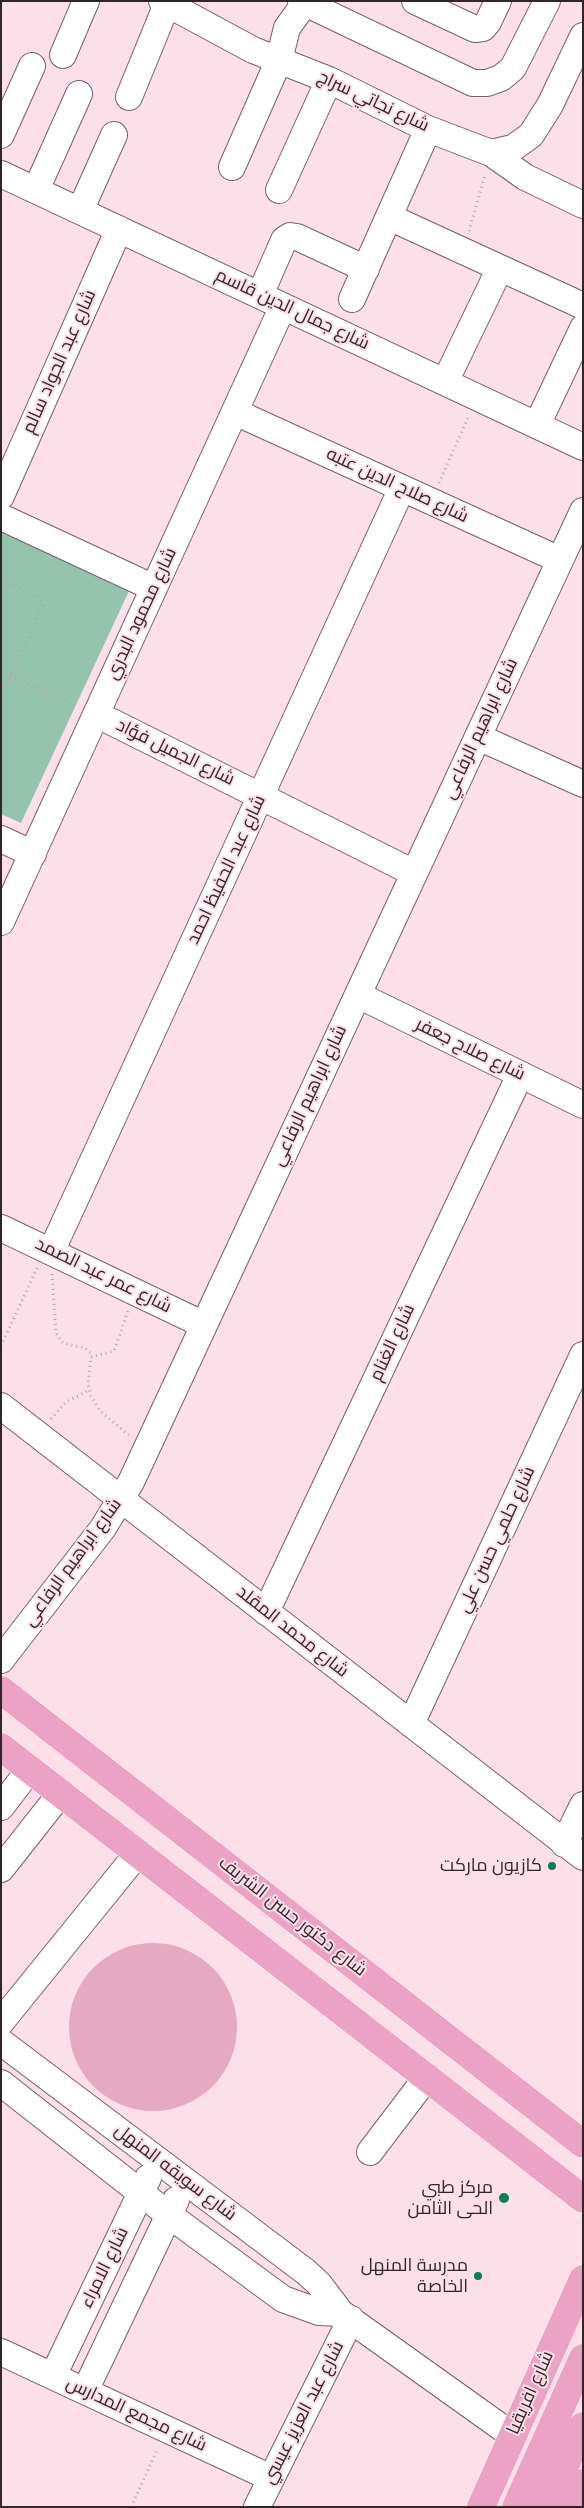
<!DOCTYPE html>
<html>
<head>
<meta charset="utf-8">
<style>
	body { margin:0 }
	#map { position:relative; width:584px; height:2508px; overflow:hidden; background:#fddfea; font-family:Roboto,sans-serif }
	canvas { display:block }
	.frame { position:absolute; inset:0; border:2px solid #302529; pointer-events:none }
</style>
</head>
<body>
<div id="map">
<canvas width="584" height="2508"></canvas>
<div class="frame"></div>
</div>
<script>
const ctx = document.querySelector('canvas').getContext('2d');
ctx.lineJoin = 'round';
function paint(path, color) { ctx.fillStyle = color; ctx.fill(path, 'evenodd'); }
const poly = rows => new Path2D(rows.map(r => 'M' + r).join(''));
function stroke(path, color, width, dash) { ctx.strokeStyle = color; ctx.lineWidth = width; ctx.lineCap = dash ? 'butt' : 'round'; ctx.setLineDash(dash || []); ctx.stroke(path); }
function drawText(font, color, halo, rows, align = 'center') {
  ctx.font = font + ' Roboto,Cairo,sans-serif'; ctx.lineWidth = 4; ctx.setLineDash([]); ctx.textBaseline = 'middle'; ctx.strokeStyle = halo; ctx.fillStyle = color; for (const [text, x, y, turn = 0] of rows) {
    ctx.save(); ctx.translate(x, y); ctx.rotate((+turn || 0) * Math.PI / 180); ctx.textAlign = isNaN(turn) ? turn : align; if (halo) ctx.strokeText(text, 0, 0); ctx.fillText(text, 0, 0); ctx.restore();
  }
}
paint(poly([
	[1,532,129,591,21,823,1,814]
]), '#95c4ae');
paint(poly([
	'69 2027a84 84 0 1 1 168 0a84 84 0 1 1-168 0Z'
]), '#e5aac2');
const minor = poly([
	[162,1,253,50,329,80,428,129,491,153,525,177,583,205],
	[301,1,473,83,487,83,501,78,513,68,547,1],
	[415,1,475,29,483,28,488,22,498,1],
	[63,55,86,1],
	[129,97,167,4,171,1],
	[1,135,32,66],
	[491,153,513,148,531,135,550,105,583,36],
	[232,167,279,60,287,28,305,3],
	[1,174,583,447],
	[36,190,79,94],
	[279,190,329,80],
	[80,211,114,135],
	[389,217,583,306],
	[260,295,284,240,290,236,297,237,366,269],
	[352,299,428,129],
	[445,382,500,268],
	[235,412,560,560],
	[537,425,583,328],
	[1,496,119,229],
	[1,517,154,588],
	[96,714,414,873],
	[478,737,583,784],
	[1,839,33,854],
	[1,922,283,306],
	[358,995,583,1105],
	[1,1228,204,1325],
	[51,1252,402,488],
	[1,1406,583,1857],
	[266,1612,520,1075],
	[1,1660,103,1528,131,1482,583,511],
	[411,1724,583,1355],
	[1,1807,30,1769],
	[564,1844,583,1805],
	[1,1869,61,1793],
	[1,2022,138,1853],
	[1,2042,306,2272,319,2284,341,2313,512,2435],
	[1,2083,169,2215,283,2299,319,2312,341,2313],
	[370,2152,427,2077],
	[1,2352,271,2478],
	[53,2376,148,2178],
	[85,2391,176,2200],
	[257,2507,351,2319]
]);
const major = poly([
	[1,1690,583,2144],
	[1,1747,583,2199],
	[481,2507,583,2279],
	[516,2507,583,2358],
	[546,2507,583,2426],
	[572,2507,583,2483]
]);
stroke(minor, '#775e68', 28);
stroke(major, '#fff', 29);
stroke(poly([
	[469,231,485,175],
	[439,483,469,415],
	[1,580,38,597,43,605,1,697],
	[1,671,78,706],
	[52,1274,56,1333,63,1343,85,1348,93,1355],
	[128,1311,114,1351,91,1357,88,1384,91,1396,100,1411,130,1436],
	[1,1346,37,1268],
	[51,1419,66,1402,89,1390],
	[131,2507,158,2448]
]), '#b8a0a9', 3, [1, 4]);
stroke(minor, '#fff', 26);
stroke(major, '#eba2c4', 28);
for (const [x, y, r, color] of [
	[552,1866,5,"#087d5a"],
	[504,2198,6,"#087d5a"],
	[478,2276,5,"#087d5a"]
]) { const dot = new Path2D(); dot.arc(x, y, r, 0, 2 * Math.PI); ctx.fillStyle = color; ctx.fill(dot); stroke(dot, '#fddfea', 2); }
drawText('18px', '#302529', '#fddfea', [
	["شارع نجاتي سراج",373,102,25],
	["شارع جمال الدين قاسم",292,310,25],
	["شارع عبد الجواد سالم",60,362,-66],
	["شارع صلاح الدين عتبه",397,486,25],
	["شارع محمود البدري",142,614,-65],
	["شارع ابراهيم الرفاعي",481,729,-65],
	["شارع الجميل فؤاد",175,753,26],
	["شارع عبد الحفيظ احمد",227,870,-65],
	["شارع صلاح جعفر",470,1050,26],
	["شارع ابراهيم الرفاعي",310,1096,-65],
	["شارع عمر عبد الصمد",103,1276,26],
	["شارع الغنام",393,1343,-65],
	["شارع حلمي حسن علي",497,1540,-65],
	["شارع ابراهيم الرفاعي",73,1563,-54],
	["شارع محمد المقلد",292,1632,38],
	["شارع دكتور حسن الشريف",292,1917,38],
	["شارع سويقه المنهل",175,2173,37],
	["شارع الامراء",105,2268,-64],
	["شارع افريقيا",531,2393,-66],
	["شارع عبد العزيز عيسي",304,2413,-63],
	["شارع مجمع المدارس",136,2415,25]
]);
drawText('18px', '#302529', '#fddfea', [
	["كازيون ماركت",542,1866],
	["مركز طبي",493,2188],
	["الحى الثامن",493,2209],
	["مدرسة المنهل",468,2266],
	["الخاصة",468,2287]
], 'right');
</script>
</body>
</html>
